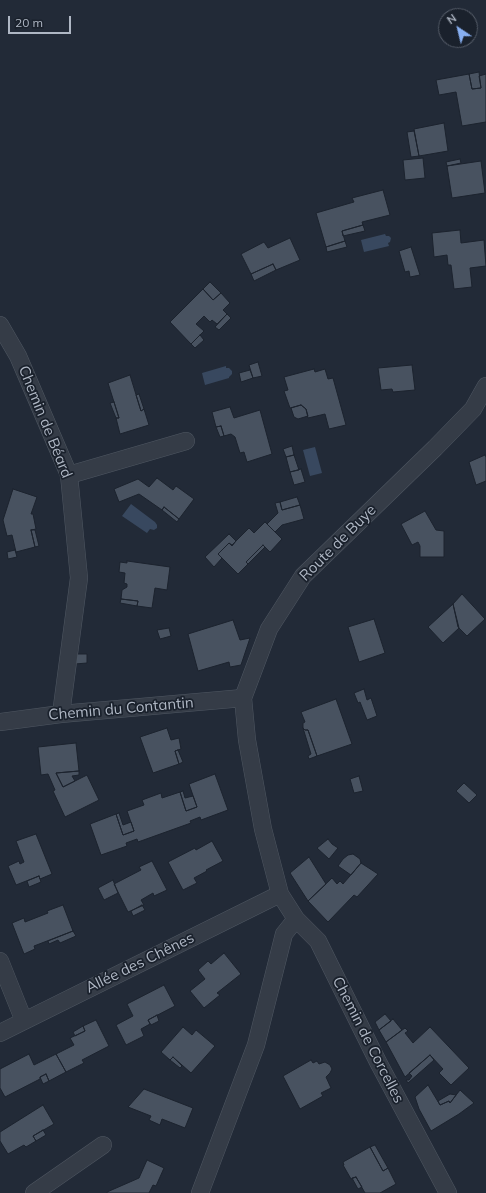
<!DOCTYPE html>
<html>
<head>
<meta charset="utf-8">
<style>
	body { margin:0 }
	#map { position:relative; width:486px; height:1193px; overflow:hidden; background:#222a37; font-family:Mulish,sans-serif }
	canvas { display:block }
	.north { position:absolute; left:438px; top:8px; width:40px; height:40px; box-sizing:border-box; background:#1a212c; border:1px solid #565d69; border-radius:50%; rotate:325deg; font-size:11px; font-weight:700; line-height:16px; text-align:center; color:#afb7c4 }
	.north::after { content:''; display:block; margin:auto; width:14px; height:18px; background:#87aff1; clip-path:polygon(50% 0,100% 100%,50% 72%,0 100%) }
	.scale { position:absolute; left:8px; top:16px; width:63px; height:18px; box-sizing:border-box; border:2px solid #afb7c4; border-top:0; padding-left:5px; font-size:12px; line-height:14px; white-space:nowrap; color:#afb7c4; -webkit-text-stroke:3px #1a212c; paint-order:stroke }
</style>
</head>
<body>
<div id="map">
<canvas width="486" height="1193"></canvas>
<div class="north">N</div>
<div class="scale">20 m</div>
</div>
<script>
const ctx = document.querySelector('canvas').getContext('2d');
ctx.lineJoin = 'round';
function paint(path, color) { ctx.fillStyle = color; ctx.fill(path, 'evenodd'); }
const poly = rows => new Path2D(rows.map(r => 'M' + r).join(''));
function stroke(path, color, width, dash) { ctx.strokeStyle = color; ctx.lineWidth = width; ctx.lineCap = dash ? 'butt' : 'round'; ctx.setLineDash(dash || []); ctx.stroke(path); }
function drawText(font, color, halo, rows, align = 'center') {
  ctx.font = font + ' Mulish,sans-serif'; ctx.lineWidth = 3.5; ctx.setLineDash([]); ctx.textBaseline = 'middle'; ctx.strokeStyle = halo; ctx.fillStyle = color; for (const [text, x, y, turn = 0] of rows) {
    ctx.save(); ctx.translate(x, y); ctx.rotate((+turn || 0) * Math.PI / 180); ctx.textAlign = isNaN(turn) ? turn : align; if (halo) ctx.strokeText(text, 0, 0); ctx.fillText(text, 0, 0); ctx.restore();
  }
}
paint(poly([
	[385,234,386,236,389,236,391,238,390,242,388,243,389,246,364,252,361,240],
	[226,366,226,368,229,368,232,371,232,374,229,377,229,378,205,385,202,373],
	[315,447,322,473,310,476,303,450],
	[131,504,155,522,157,525,157,528,154,530,150,529,147,533,122,516]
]), '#38485f');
const building = poly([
	[479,72,481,88,472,89,469,74,479,72],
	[469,74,472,89,481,88,479,76,486,74,486,122,462,126,456,92,439,95,436,80,469,74],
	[444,123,448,151,419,156,414,129,444,123],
	[414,131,419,156,411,157,407,132,414,131],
	[423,158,425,178,405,180,403,160,423,158],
	[460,159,461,163,447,166,446,162,460,159],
	[481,161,485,193,452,198,447,166,481,161],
	[383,190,390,215,362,222,363,225,342,231,345,241,326,247,316,213,354,202,352,198,383,190],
	[363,225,365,231,343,236,342,231,363,225],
	[460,230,461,243,484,240,486,266,470,268,472,287,454,289,451,265,448,265,447,255,434,257,432,233,460,230],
	[290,238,300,260,276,270,273,264,251,274,241,254,264,242,268,248,290,238],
	[345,241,347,247,327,252,326,247,345,241],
	[411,247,420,275,410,277,409,271,405,272,399,251,411,247],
	[273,264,276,270,254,281,251,274,273,264],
	[210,282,221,293,213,300,203,289,210,282],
	[203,289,213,300,221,293,230,303,223,310,227,314,217,324,212,320,210,322,204,316,196,324,204,331,191,344,170,322,203,289],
	[227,314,231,318,219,330,215,327,227,314],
	[200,335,204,340,195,348,191,344,200,335],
	[258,362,262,376,253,378,249,365,258,362],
	[412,365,415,390,393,392,392,389,381,390,378,368,412,365],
	[314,369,315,372,325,369,328,379,333,378,346,425,329,429,325,414,308,418,306,409,301,405,290,408,284,391,288,390,284,377,314,369],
	[250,370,253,378,241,382,239,373,250,370],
	[130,375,141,411,144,409,149,425,120,434,116,418,119,418,108,383,130,375],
	[139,394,144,409,141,411,136,395,139,394],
	[114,402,119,418,116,418,110,403,114,402],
	[301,405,306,409,308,416,298,419,294,417,291,408,301,405],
	[230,407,234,418,260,410,272,454,247,462,244,452,240,453,235,437,231,434,224,436,221,426,216,427,212,412,230,407],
	[221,426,224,436,220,437,216,427,221,426],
	[292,446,294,455,286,457,283,449,292,446],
	[294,455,299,470,290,472,286,457,294,455],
	[485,455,486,457,486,481,476,485,469,462,485,455],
	[301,469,305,482,294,485,290,472,301,469],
	[157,478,173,490,176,486,194,499,179,519,164,507,162,510,139,494,119,502,114,489,138,479,149,487,157,478],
	[13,489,37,497,31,514,33,514,36,529,31,530,35,547,16,552,12,535,7,536,3,520,13,489],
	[297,497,300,505,282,510,280,502,297,497],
	[280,502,282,510,300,505,304,519,282,525,275,532,267,524,278,513,275,503,280,502],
	[164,507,179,519,177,522,162,510,164,507],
	[425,511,436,530,444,531,444,557,420,557,420,546,418,542,412,545,401,524,425,511],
	[265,522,282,539,270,552,263,545,246,562,248,564,238,574,218,554,229,543,232,545,249,528,254,533,265,522],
	[31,530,35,530,39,546,35,547,31,530],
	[229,534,236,541,232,546,229,543,218,554,222,558,214,567,205,557,229,534],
	[263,545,265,547,248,564,246,562,263,545],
	[15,550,17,557,8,559,7,552,15,550],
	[127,561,170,567,167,590,155,588,152,608,137,606,138,601,121,599,122,590,127,587,127,584,124,583,125,573,119,572,120,562,127,563,127,561],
	[462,594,485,619,467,636,458,627,453,604,462,594],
	[121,599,138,601,137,606,120,603,121,599],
	[453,604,459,628,443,643,428,627,453,604],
	[374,619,385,653,359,662,348,627,374,619],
	[233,620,240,640,250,638,241,665,230,667,229,662,198,671,188,634,233,620],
	[169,628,171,636,160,639,157,630,169,628],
	[75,654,87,654,87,663,75,664,75,654],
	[364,689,367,700,371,698,377,716,367,720,360,702,358,703,354,693,364,689],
	[336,699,352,744,317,756,308,730,305,730,303,728,303,723,305,722,301,712,336,699],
	[167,728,171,740,179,738,181,749,175,751,179,764,153,773,140,737,167,728],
	[303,728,305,730,308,730,317,756,309,759,308,756,311,754,303,728],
	[76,743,79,771,56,773,63,787,87,775,99,800,65,817,53,791,55,790,48,774,41,775,38,747,76,743],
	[178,750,183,762,179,764,175,751,178,750],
	[79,771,79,775,72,776,75,781,63,787,56,773,79,771],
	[215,774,228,810,201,820,200,817,190,821,191,823,138,842,137,839,126,843,127,846,101,855,90,824,116,814,123,835,134,831,127,811,144,805,142,800,161,793,162,798,180,792,186,811,197,807,189,784,215,774],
	[359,776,363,791,354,793,350,779,359,776],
	[464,783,477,795,469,803,456,791,464,783],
	[183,791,185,798,193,796,197,807,186,811,180,792,183,791],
	[119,813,123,825,131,822,134,831,123,835,116,814,119,813],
	[36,834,52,874,40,879,39,876,16,885,8,866,19,861,20,864,24,862,16,841,36,834],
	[328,839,332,844,338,848,329,859,317,848,328,839],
	[212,841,223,861,206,870,207,871,194,878,197,883,183,890,168,862,195,848,196,850,212,841],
	[353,854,360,859,361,863,351,875,338,866,343,859,348,855,353,854],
	[309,857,326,884,308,901,290,873,309,857],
	[152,861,167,890,154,896,153,893,141,900,144,905,128,912,114,884,141,870,139,867,152,861],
	[361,863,378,874,357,897,354,895,328,922,308,901,332,878,337,884,340,881,343,884,361,863],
	[39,876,41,882,29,887,27,881,39,876],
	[113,880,118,893,104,900,98,888,113,880],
	[63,905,73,931,34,946,35,949,24,954,12,923,24,918,25,922,48,913,47,911,63,905],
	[142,905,145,910,133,916,131,911,142,905],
	[73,931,76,936,60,943,58,940,49,944,48,941,73,931],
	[224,953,241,974,217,993,220,995,204,1008,190,991,205,979,198,970,208,961,211,964,224,953],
	[164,985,175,1006,148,1020,150,1024,141,1029,144,1036,126,1045,116,1025,133,1016,127,1004,164,985],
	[385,1014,391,1021,379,1030,375,1022,385,1014],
	[157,1015,159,1021,151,1025,148,1020,157,1015],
	[393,1019,402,1030,386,1042,379,1030,393,1019],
	[96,1020,109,1046,82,1060,84,1063,66,1072,56,1054,74,1045,70,1038,85,1031,83,1026,96,1020],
	[83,1026,85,1031,75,1036,73,1032,83,1026],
	[183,1027,192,1035,196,1030,215,1046,191,1073,173,1057,170,1060,161,1052,183,1027],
	[430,1027,469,1068,451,1085,439,1073,443,1069,430,1055,405,1077,386,1042,405,1028,408,1031,405,1033,413,1043,430,1027],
	[29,1054,34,1065,56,1054,66,1072,49,1081,46,1074,40,1077,40,1079,5,1097,0,1088,0,1069,29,1054],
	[430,1055,434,1060,408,1083,406,1080,409,1080,412,1076,409,1073,430,1055],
	[173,1057,182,1066,180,1068,170,1060,173,1057],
	[311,1060,313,1063,317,1061,319,1064,325,1062,330,1065,332,1069,330,1073,326,1077,331,1088,321,1093,323,1096,300,1109,283,1076,311,1060],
	[46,1074,49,1081,43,1084,40,1077,46,1074],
	[428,1085,440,1105,449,1101,450,1103,460,1090,474,1103,459,1114,431,1131,419,1109,415,1097,428,1085],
	[144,1089,193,1108,185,1128,162,1119,160,1125,149,1120,151,1116,128,1107,144,1089],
	[450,1094,456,1095,450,1103,449,1101,440,1105,438,1101,450,1094],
	[43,1105,54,1124,33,1136,36,1141,26,1147,24,1145,8,1154,0,1141,0,1132,43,1105],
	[43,1130,46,1135,36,1141,33,1136,43,1130],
	[375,1145,388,1168,383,1171,370,1147,375,1145],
	[370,1147,383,1171,388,1168,396,1184,380,1193,365,1193,356,1177,351,1179,343,1165,344,1165,343,1162,370,1147],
	[147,1160,164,1168,156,1186,153,1185,149,1193,107,1193,107,1192,139,1178,147,1160],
	[356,1177,362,1187,358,1189,352,1178,356,1177]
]);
paint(building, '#485260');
stroke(building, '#1c232e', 1);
const street = poly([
	[0,325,18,356,69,475,79,578,61,714],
	[69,475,186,441],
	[0,722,61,714,243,698],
	[0,961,24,1021],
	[0,1033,280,894],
	[34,1193,103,1145],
	[200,1193,256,1045,284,934,296,919],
	[448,1193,378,1062,318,941,296,919,280,894,263,829,247,740,243,698,269,629,303,576,435,448,473,409,486,386]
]);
stroke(street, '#4f5762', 18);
stroke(street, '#353c47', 17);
drawText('15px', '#afb7c4', '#1a212c', [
	["Chemin de Béard",45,422,68],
	["Route de Buye",338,543,-45],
	["Chemin du Contantin",121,709,-5],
	["Allée des Chênes",140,963,-26],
	["Chemin de Corcelles",368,1040,63]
]);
</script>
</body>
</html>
